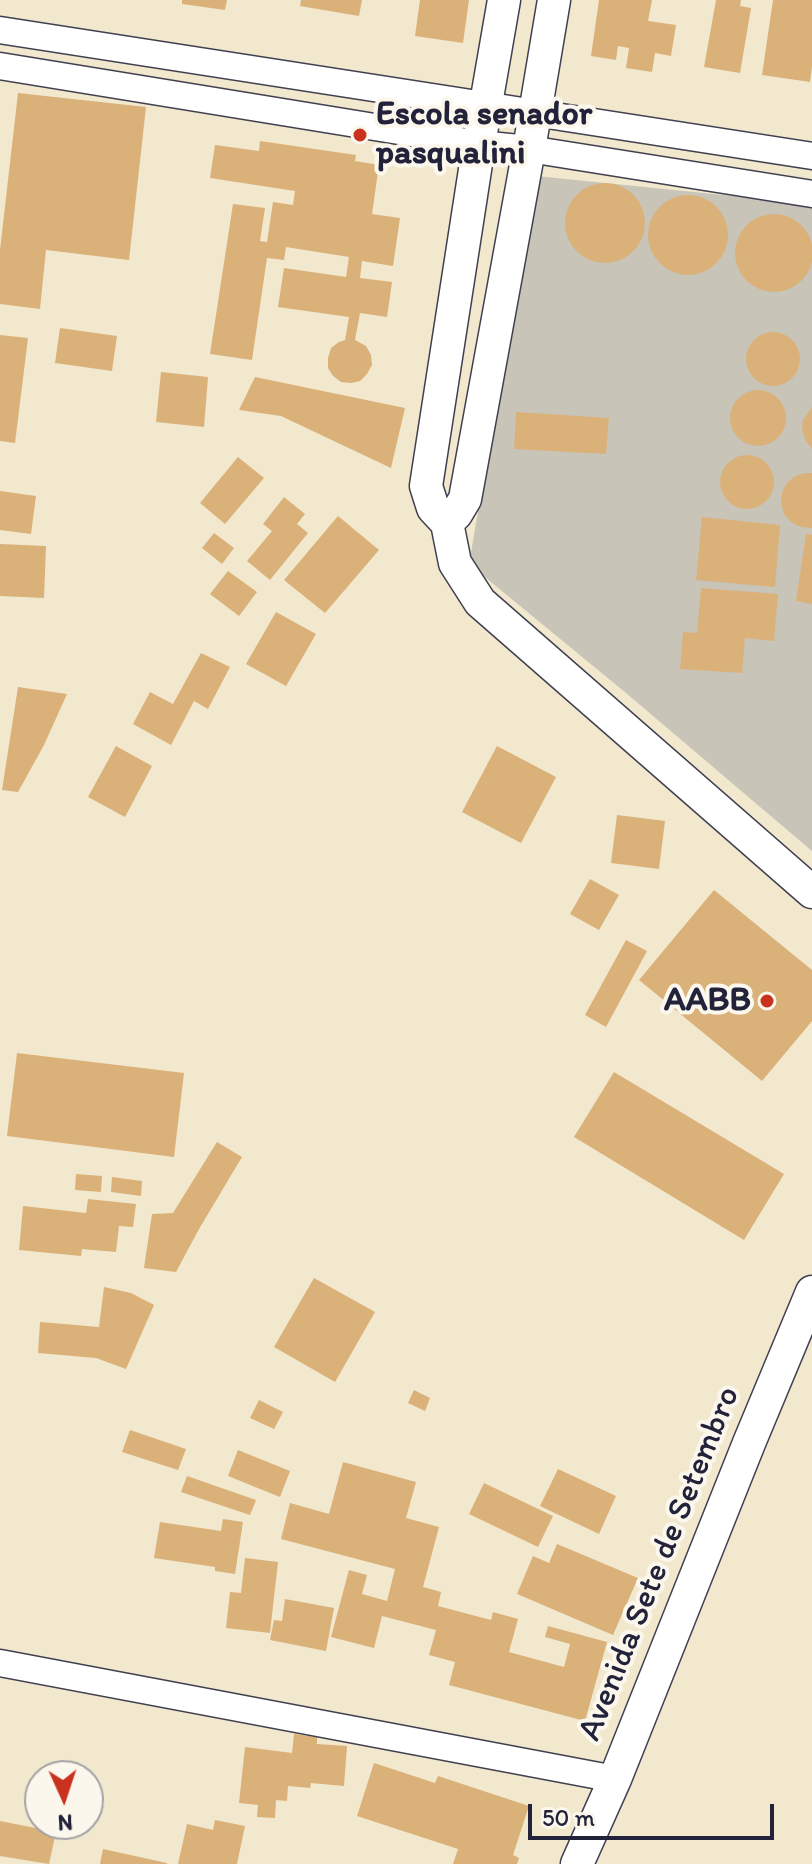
<!DOCTYPE html>
<html>
<head>
<meta charset="utf-8">
<style>
	body { margin:0 }
	#map { position:relative; width:812px; height:1864px; overflow:hidden; background:#f1e8ce; font-family:Itim,sans-serif }
	canvas { display:block }
	.north { position:absolute; left:24px; top:1760px; width:80px; height:80px; box-sizing:border-box; background:#fbf7ec; border:2px solid #a4a2a5; border-radius:50%; rotate:177deg; font-size:22px; font-weight:700; line-height:32px; text-align:center; color:#22223b }
	.north::after { content:''; display:block; margin:auto; width:28px; height:36px; background:#c8321e; clip-path:polygon(50% 0,100% 100%,50% 72%,0 100%) }
	.scale { position:absolute; left:528px; top:1804px; width:246px; height:36px; box-sizing:border-box; border:4px solid #22223b; border-top:0; padding-left:10px; font-size:24px; line-height:28px; white-space:nowrap; color:#22223b; -webkit-text-stroke:6px #fbf7ec; paint-order:stroke }
</style>
</head>
<body>
<div id="map">
<canvas width="812" height="1864"></canvas>
<div class="north">N</div>
<div class="scale">50 m</div>
</div>
<script>
const ctx = document.querySelector('canvas').getContext('2d');
ctx.lineJoin = 'round';
function paint(path, color) { ctx.fillStyle = color; ctx.fill(path, 'evenodd'); }
const poly = rows => new Path2D(rows.map(r => 'M' + r).join(''));
function stroke(path, color, width, dash) { ctx.strokeStyle = color; ctx.lineWidth = width; ctx.lineCap = dash ? 'butt' : 'round'; ctx.setLineDash(dash || []); ctx.stroke(path); }
function drawText(font, color, halo, rows, align = 'center') {
  ctx.font = font + ' Itim,sans-serif'; ctx.lineWidth = 8; ctx.setLineDash([]); ctx.textBaseline = 'middle'; ctx.strokeStyle = halo; ctx.fillStyle = color; for (const [text, x, y, turn = 0] of rows) {
    ctx.save(); ctx.translate(x, y); ctx.rotate((+turn || 0) * Math.PI / 180); ctx.textAlign = isNaN(turn) ? turn : align; if (halo) ctx.strokeText(text, 0, 0); ctx.fillText(text, 0, 0); ctx.restore();
  }
}
paint(poly([
	[536,176,812,204,812,851,626,693,469,564]
]), '#c8c4b8');
paint(poly([
	[182,0,227,0,225,10,182,4],
	[301,0,362,0,359,16,300,6],
	[420,0,469,0,463,43,415,36],
	[599,0,652,0,648,21,676,25,671,56,655,53,652,72,626,68,629,48,618,46,616,60,591,56],
	[716,0,741,0,740,6,751,8,740,73,704,67],
	[773,0,812,0,812,67,810,82,762,75],
	[18,93,146,107,129,260,46,250,40,309,0,304,0,250],
	[260,141,356,155,355,161,379,165,372,214,400,218,393,266,362,261,360,278,392,282,387,317,360,313,355,340,366,346,371,355,372,365,367,374,360,381,351,383,341,382,333,376,328,368,328,358,331,348,339,342,345,340,349,317,278,307,284,268,346,277,349,257,286,247,284,260,267,258,252,360,210,354,233,204,265,208,260,241,267,242,273,202,293,205,295,191,210,178,215,145,259,151],
	'565 223a40 40 0 1 1 80 0a40 40 0 1 1-80 0Z',
	'648 235a40 40 0 1 1 80 0a40 40 0 1 1-80 0Z',
	'735 253a39 39 0 1 1 78 0a39 39 0 1 1-78 0Z',
	[60,328,117,336,112,371,55,363],
	'746 359a27 27 0 1 1 54 0a27 27 0 1 1-54 0Z',
	[0,335,28,338,15,443,0,441],
	[161,372,208,377,204,427,156,422],
	[255,377,405,408,391,468,281,416,239,410],
	'730 418a28 28 0 1 1 56 0a28 28 0 1 1-56 0Z',
	[812,407,812,449,806,441,802,431,803,420],
	[516,412,609,418,606,454,514,449],
	'720 482a27 27 0 1 1 54 0a27 27 0 1 1-54 0Z',
	[238,457,264,478,225,524,200,503],
	[805,473,812,473,812,528,801,527,791,522,784,514,781,503,782,492,787,483,795,476],
	[0,491,36,496,31,534,0,530],
	[284,497,305,514,297,524,308,533,270,580,247,561,272,531,263,524],
	[338,516,379,550,325,613,284,580],
	[702,517,780,525,775,587,696,580],
	[214,533,234,548,222,564,202,548],
	[806,534,812,535,812,604,796,601],
	[0,544,46,546,44,598,0,596],
	[228,571,257,592,239,616,210,594],
	[701,588,778,594,774,641,745,638,742,673,680,669,683,632,697,633],
	[276,612,316,634,286,686,246,664],
	[201,653,230,667,208,709,194,701,171,745,133,724,150,692,173,704],
	[18,687,67,694,44,745,18,792,2,790],
	[116,746,152,766,125,817,88,797],
	[497,746,556,777,521,843,462,812],
	[617,815,665,821,659,869,611,863],
	[590,879,619,895,599,930,570,914],
	[714,890,812,970,812,1021,762,1081,639,980],
	[626,940,647,951,606,1027,585,1015],
	[17,1053,184,1073,174,1157,7,1136],
	[614,1072,784,1174,744,1240,574,1137],
	[217,1142,242,1157,199,1229,176,1272,144,1268,152,1214,173,1213],
	[76,1174,102,1176,101,1192,75,1190],
	[112,1177,142,1181,141,1196,111,1192],
	[88,1199,136,1204,133,1227,119,1226,116,1252,82,1249,81,1256,19,1250,23,1206,86,1213],
	[314,1278,375,1312,335,1382,274,1347],
	[104,1287,131,1293,154,1305,126,1369,96,1358,38,1353,40,1322,99,1327],
	[414,1390,430,1398,425,1411,408,1403],
	[259,1400,283,1412,274,1429,250,1418],
	[130,1430,186,1449,178,1470,122,1452],
	[238,1450,290,1471,280,1497,228,1476],
	[343,1462,416,1482,406,1518,439,1527,423,1587,441,1592,438,1606,491,1620,493,1612,518,1619,509,1652,564,1667,570,1644,545,1637,548,1626,607,1642,585,1721,449,1685,455,1662,429,1655,436,1630,382,1616,374,1648,331,1637,349,1570,367,1575,362,1594,387,1601,395,1569,281,1539,290,1503,329,1514],
	[558,1469,616,1496,599,1534,540,1506],
	[187,1476,256,1500,250,1515,181,1492],
	[484,1483,553,1516,538,1547,469,1514],
	[223,1519,243,1522,235,1574,215,1571,215,1567,154,1558,160,1522,221,1531],
	[557,1544,638,1578,613,1635,517,1594,533,1556,549,1563],
	[245,1558,278,1562,270,1633,226,1628,230,1592,241,1593],
	[285,1599,334,1608,326,1651,270,1640,274,1620,282,1621],
	[294,1734,317,1737,317,1744,347,1746,344,1786,311,1783,310,1788,288,1786,287,1801,276,1800,275,1818,257,1817,258,1805,239,1803,245,1747,292,1753],
	[374,1763,435,1783,438,1776,529,1806,513,1855,519,1858,517,1864,453,1864,458,1849,357,1816],
	[215,1820,245,1826,237,1864,178,1864,187,1824,213,1830],
	[0,1821,56,1832,49,1864,0,1856],
	[103,1849,167,1863,167,1864,100,1864]
]), '#dbb17a');
const minor = poly([
	[0,30,812,156],
	[0,66,479,144,529,149,812,194],
	[0,1663,615,1779]
]);
const tertiary = poly([
	[447,523,456,514,465,499,529,149,554,0],
	[447,523,433,508,426,486,479,144,504,0],
	[447,523,455,563,480,602,812,892],
	[577,1864,615,1779,749,1443,812,1292]
]);
stroke(minor, '#414051', 29);
stroke(tertiary, '#414051', 35);
stroke(minor, '#fff', 26);
stroke(tertiary, '#fff', 32);
for (const [x, y, r, color] of [
	[360,135,8,"#c8321e"],
	[767,1001,8,"#c8321e"]
]) { const dot = new Path2D(); dot.arc(x, y, r, 0, 2 * Math.PI); ctx.fillStyle = color; ctx.fill(dot); stroke(dot, '#fbf7ec', 3); }
drawText('bold 34px', '#22223b', '#fbf7ec', [
	["Escola senador",376,115],
	["pasqualini",376,154],
	["AABB",751,1001,"right"]
], 'left');
drawText('34px', '#22223b', '#fbf7ec', [
	["Avenida Sete de Setembro",660,1564,-68]
]);
</script>
</body>
</html>
